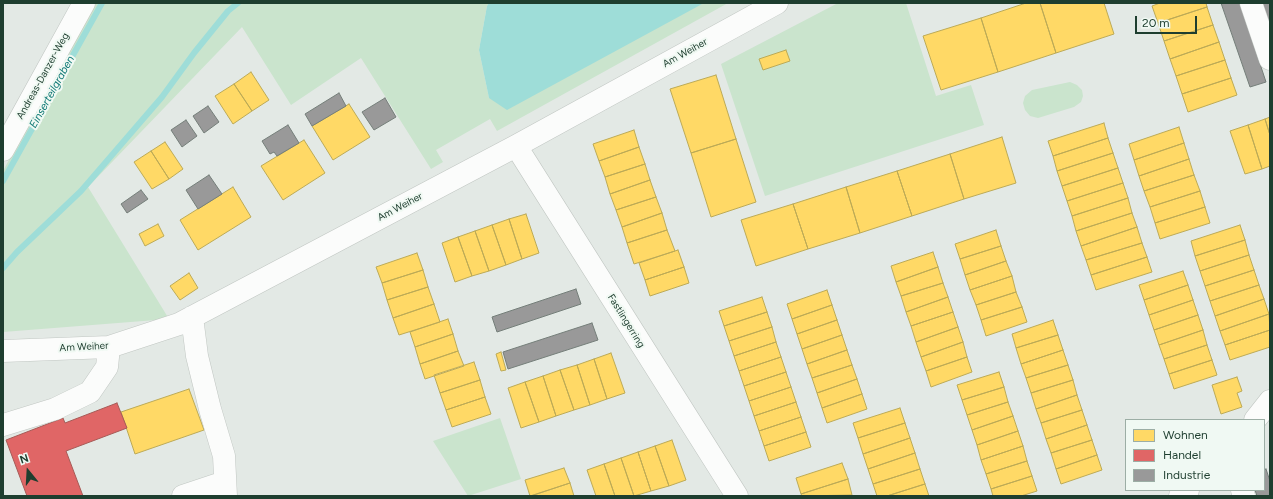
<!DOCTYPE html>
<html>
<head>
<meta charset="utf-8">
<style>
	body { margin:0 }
	#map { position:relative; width:1273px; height:499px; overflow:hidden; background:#e3e9e5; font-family:Figtree,sans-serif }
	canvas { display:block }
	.frame { position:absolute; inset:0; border:4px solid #1e3e2f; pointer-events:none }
	.legend { position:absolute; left:1125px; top:419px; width:140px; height:72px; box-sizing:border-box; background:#f0f9f3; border:1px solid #9caea5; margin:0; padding:5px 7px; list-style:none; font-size:12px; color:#1e3e2f }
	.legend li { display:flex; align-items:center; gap:8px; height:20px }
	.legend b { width:20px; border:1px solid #9caea5 }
	.north { position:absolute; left:8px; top:451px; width:40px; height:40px; -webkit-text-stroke:3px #f0f9f3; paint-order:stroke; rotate:342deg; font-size:11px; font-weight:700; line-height:16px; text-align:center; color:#1e3e2f }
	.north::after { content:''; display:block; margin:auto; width:14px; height:18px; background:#1e3e2f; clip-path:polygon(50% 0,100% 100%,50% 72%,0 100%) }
	.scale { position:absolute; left:1135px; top:16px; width:62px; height:18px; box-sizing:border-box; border:2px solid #1e3e2f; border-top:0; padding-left:5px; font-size:12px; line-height:14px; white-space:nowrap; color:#1e3e2f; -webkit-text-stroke:3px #f0f9f3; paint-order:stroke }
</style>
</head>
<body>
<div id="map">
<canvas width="1273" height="499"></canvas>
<div class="frame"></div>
<ul class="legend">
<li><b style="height:11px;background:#ffd966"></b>Wohnen</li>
<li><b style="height:11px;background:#e06666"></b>Handel</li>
<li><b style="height:11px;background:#999"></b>Industrie</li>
</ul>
<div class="north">N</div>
<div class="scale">20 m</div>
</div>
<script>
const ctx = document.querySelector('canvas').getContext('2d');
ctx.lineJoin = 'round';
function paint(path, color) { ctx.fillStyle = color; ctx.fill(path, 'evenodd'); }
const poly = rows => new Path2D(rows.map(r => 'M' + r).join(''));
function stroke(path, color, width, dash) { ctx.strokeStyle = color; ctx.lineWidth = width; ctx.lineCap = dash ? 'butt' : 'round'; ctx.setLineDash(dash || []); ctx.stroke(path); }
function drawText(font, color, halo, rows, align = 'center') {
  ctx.font = font + ' Figtree,sans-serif'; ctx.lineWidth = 4; ctx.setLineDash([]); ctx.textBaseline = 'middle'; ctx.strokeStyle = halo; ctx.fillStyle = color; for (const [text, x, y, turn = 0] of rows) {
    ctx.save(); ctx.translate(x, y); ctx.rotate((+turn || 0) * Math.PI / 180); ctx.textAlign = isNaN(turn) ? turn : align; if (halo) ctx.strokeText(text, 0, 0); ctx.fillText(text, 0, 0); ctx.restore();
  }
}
paint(poly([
	[93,3,489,3,487,6,479,50,489,98,704,3,728,3,497,131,490,119,436,150,443,162,431,169,361,58,291,105,242,27,88,187,169,319,3,332,3,171],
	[838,3,906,3,936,96,971,85,984,125,765,196,721,64],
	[1070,82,1077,85,1082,90,1083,96,1081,102,1074,107,1038,118,1030,116,1025,110,1023,103,1025,96,1032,90],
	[500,418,521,479,468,496,433,441]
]), '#cae4cd');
paint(poly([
	[489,3,704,3,507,110,489,98,479,50,487,6]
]), '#9eddd8');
const homes = poly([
	[1040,3,1056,53,998,72,981,18,1026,3,1040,3],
	[1040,3,1104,3,1114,34,1056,53,1040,3],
	[1160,3,1206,3,1207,7,1158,23,1152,6,1160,3],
	[1207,7,1213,25,1164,41,1158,23,1207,7],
	[981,18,998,72,941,90,923,36,981,18],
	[1213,25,1219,42,1170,59,1164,41,1213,25],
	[1219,42,1225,60,1176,76,1170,59,1219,42],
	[786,50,790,61,763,70,759,59,786,50],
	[1225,60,1231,78,1182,94,1176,76,1225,60],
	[251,72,269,100,252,111,234,84,251,72],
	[716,75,736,139,691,153,670,89,716,75],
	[1231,78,1237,95,1188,112,1182,94,1231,78],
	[234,84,252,111,233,124,215,96,234,84],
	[349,104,370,137,333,160,312,126,349,104],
	[1270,117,1270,135,1265,119,1270,117],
	[1265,119,1270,135,1270,166,1262,169,1248,125,1265,119],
	[1104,123,1108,138,1053,156,1048,141,1104,123],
	[1248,125,1262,169,1245,174,1230,131,1248,125],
	[1179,127,1184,143,1134,160,1129,144,1179,127],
	[634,130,639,147,599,161,593,144,634,130],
	[1002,137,1016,183,964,199,950,154,1002,137],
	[1108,138,1113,153,1057,171,1053,156,1108,138],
	[736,139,756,202,711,217,691,153,736,139],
	[304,140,325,173,283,200,261,166,304,140],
	[165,142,183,169,169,179,151,151,165,142],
	[1184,143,1189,159,1139,176,1134,160,1184,143],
	[639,147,645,164,605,177,599,161,639,147],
	[151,151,169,179,152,189,134,162,151,151],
	[1113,153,1118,168,1062,186,1057,171,1113,153],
	[950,154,964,199,912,216,897,171,950,154],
	[1189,159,1194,175,1144,191,1139,176,1189,159],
	[645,164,650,180,610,194,605,177,645,164],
	[1118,168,1123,183,1067,201,1062,186,1118,168],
	[897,171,912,216,860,233,846,187,897,171],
	[1194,175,1200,191,1150,207,1144,191,1194,175],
	[650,180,656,197,616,210,610,194,650,180],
	[1123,183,1128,198,1072,216,1067,201,1123,183],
	[233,187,251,217,198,250,180,220,233,187],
	[846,187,860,233,808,249,793,204,846,187],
	[1200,191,1205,207,1155,223,1150,207,1200,191],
	[656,197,662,213,622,227,616,210,656,197],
	[1128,198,1132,213,1076,231,1072,216,1128,198],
	[793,204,808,249,756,266,741,220,793,204],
	[1205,207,1210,223,1160,239,1155,223,1205,207],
	[662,213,667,230,627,243,622,227,662,213],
	[1132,213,1137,227,1081,246,1076,231,1132,213],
	[526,214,539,253,522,259,509,219,526,214],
	[509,219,522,259,506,265,492,225,509,219],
	[158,224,164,236,145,246,139,234,158,224],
	[492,225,506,265,489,271,475,231,492,225],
	[1240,225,1245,240,1195,256,1191,241,1240,225],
	[1137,227,1142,243,1086,260,1081,246,1137,227],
	[667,230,675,251,634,264,627,243,667,230],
	[996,230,1001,246,960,259,955,244,996,230],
	[475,231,489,271,472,276,458,237,475,231],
	[458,237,472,276,455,282,442,243,458,237],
	[1245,240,1249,255,1200,271,1195,256,1245,240],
	[1142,243,1147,257,1091,275,1086,260,1142,243],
	[1001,246,1006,261,965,275,960,259,1001,246],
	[678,250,684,267,645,280,639,263,678,250],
	[933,252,938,267,896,282,891,266,933,252],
	[417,253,423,270,382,283,376,267,417,253],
	[1249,255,1254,270,1205,286,1200,271,1249,255],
	[1147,257,1152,272,1096,290,1091,275,1147,257],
	[1006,261,1012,276,970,290,965,275,1006,261],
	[684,267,689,283,650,296,645,280,684,267],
	[938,267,943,283,901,296,896,282,938,267],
	[423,270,428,287,387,300,382,283,423,270],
	[1254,270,1259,285,1210,301,1205,286,1254,270],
	[1183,271,1188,285,1144,300,1139,285,1183,271],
	[189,273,198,288,180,300,170,286,189,273],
	[1012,276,1016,292,976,305,970,290,1012,276],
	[943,283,948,297,906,312,901,296,943,283],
	[1188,285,1193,300,1149,315,1144,300,1188,285],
	[1259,285,1264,299,1215,316,1210,301,1259,285],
	[428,287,434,304,393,318,387,300,428,287],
	[827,290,832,305,792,319,787,304,827,290],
	[1016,292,1022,307,981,320,976,305,1016,292],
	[762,297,767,312,724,326,719,311,762,297],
	[948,297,953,312,911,326,906,312,948,297],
	[1264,299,1269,314,1220,331,1215,316,1264,299],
	[1193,300,1198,315,1154,330,1149,315,1193,300],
	[434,304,440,322,399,335,393,318,434,304],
	[832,305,837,320,797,334,792,319,832,305],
	[1022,307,1027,322,986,336,981,320,1022,307],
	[767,312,772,327,729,341,724,326,767,312],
	[953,312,958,327,916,342,911,326,953,312],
	[1269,314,1270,330,1225,345,1220,331,1269,314],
	[1198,315,1203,330,1159,345,1154,330,1198,315],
	[448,319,453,334,415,347,410,332,448,319],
	[837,320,842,335,802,349,797,334,837,320],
	[1053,320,1058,335,1016,348,1012,334,1053,320],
	[772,327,776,342,734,356,729,341,772,327],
	[958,327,963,342,921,357,916,342,958,327],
	[1203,330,1207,345,1164,359,1159,345,1203,330],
	[1270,330,1270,347,1230,360,1225,345,1270,330],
	[453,334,458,351,420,364,415,347,453,334],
	[842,335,847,350,807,364,802,349,842,335],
	[1058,335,1063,350,1021,364,1016,348,1058,335],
	[776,342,781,357,739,371,734,356,776,342],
	[963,342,967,357,926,371,921,357,963,342],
	[1207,345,1212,360,1169,374,1164,359,1207,345],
	[847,350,852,365,812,378,807,364,847,350],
	[1063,350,1068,365,1026,378,1021,364,1063,350],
	[458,351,464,366,425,379,420,364,458,351],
	[501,352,506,370,501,371,496,354,501,352],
	[611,353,625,393,607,399,594,359,611,353],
	[781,357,786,372,744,386,739,371,781,357],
	[967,357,972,372,931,387,926,371,967,357],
	[594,359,607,399,590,405,577,365,594,359],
	[1212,360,1217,375,1174,389,1169,374,1212,360],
	[474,362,480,380,440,393,434,375,474,362],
	[577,365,590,405,574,410,560,370,577,365],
	[852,365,857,379,817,393,812,378,852,365],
	[1068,365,1073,380,1031,393,1026,378,1068,365],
	[560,370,574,410,556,416,543,376,560,370],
	[786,372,791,387,749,401,744,386,786,372],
	[999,372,1004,387,962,400,957,385,999,372],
	[543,376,556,416,539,422,525,382,543,376],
	[1237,377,1242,391,1237,393,1242,407,1221,414,1212,385,1237,377],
	[857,379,862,394,822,408,817,393,857,379],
	[480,380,485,397,446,410,440,393,480,380],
	[1073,380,1077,395,1036,409,1031,393,1073,380],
	[525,382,539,422,521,428,508,388,525,382],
	[791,387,796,402,754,416,749,401,791,387],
	[1004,387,1008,402,967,415,962,400,1004,387],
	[189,389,204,430,135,454,121,412,189,389],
	[862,394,867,409,827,423,822,408,862,394],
	[1077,395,1082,410,1041,423,1036,409,1077,395],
	[485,397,491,414,452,427,446,410,485,397],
	[796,402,801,417,759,431,754,416,796,402],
	[1008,402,1013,416,972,430,967,415,1008,402],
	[900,408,905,423,858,438,853,423,900,408],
	[1082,410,1087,425,1046,439,1041,423,1082,410],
	[1013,416,1018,431,977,445,972,430,1013,416],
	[801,417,806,432,764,446,759,431,801,417],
	[905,423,910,438,863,454,858,438,905,423],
	[1087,425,1092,440,1051,453,1046,439,1087,425],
	[1018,431,1023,446,981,460,977,445,1018,431],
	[806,432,811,447,769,461,764,446,806,432],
	[910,438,915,453,868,469,863,454,910,438],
	[672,440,686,480,669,486,655,446,672,440],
	[1092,440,1097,455,1056,469,1051,453,1092,440],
	[655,446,669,486,651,491,638,452,655,446],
	[1023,446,1027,461,986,474,981,460,1023,446],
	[638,452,651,491,634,496,621,458,638,452],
	[915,453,920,469,873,484,868,469,915,453],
	[1097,455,1102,470,1061,484,1056,469,1097,455],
	[621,458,634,496,615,496,604,464,621,458],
	[1027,461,1032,476,991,489,986,474,1027,461],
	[842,463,848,479,801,494,796,478,842,463],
	[604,464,615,496,596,496,587,470,604,464],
	[564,468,570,483,530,496,525,480,564,468],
	[920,469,925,484,887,496,877,496,873,484,920,469],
	[1032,476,1037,491,1021,496,993,496,991,489,1032,476],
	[848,479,852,495,802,496,801,494,848,479],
	[570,483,574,496,531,496,570,483],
	[925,484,929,496,887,496,925,484]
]);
paint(homes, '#ffd966');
stroke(homes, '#bcaa56', 1);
const shops = poly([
	[117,403,127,428,66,451,83,496,27,496,6,440,63,418,65,423,117,403]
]);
paint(shops, '#e06666');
stroke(shops, '#a65a56', 1);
const industry = poly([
	[1221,3,1240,3,1266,82,1250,87,1221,3],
	[1261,3,1270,3,1270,29,1261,3],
	[339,93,346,106,312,126,305,114,339,93],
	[385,98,396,117,374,130,362,112,385,98],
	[208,106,219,122,204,133,193,116,208,106],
	[186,120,197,136,182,147,171,130,186,120],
	[288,125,299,143,277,156,274,152,270,154,262,141,288,125],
	[209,175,222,194,198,209,186,190,209,175],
	[141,190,148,199,127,213,121,204,141,190],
	[576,289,581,304,497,332,492,317,576,289],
	[592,323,598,340,508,369,503,352,592,323],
	[1266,469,1270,481,1270,496,1257,496,1255,490,1264,490,1264,470,1266,469]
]);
paint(industry, '#999');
stroke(industry, '#747e79', 1);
stroke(poly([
	[3,181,102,3],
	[3,268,17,252,81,191,162,97,194,53,228,11,238,3]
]), '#9eddd8', 6);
const minor = poly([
	[1251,3,1270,59],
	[516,146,737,496],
	[3,150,84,3],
	[192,317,197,356,210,409,224,456,226,496],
	[3,351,109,347,179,324,516,146,777,3],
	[1255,420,1270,401],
	[3,425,55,409,90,392,107,367,109,347],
	[1242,490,1244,496],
	[183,496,225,482],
	[1180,496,1188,490]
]);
stroke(minor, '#c0c6c2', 23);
stroke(minor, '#fbfcfb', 22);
drawText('10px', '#1e3e2f', '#f0f9f3', [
	["Am Weiher",685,53,-29],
	["Andreas-Danzer-Weg",43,76,-61],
	["Am Weiher",400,207,-28],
	["Fastlingerring",626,321,58],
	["Am Weiher",84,347,-3]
]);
drawText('italic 11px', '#127a77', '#f0f9f3', [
	["Einserteilgraben",52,92,-61]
]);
</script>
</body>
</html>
